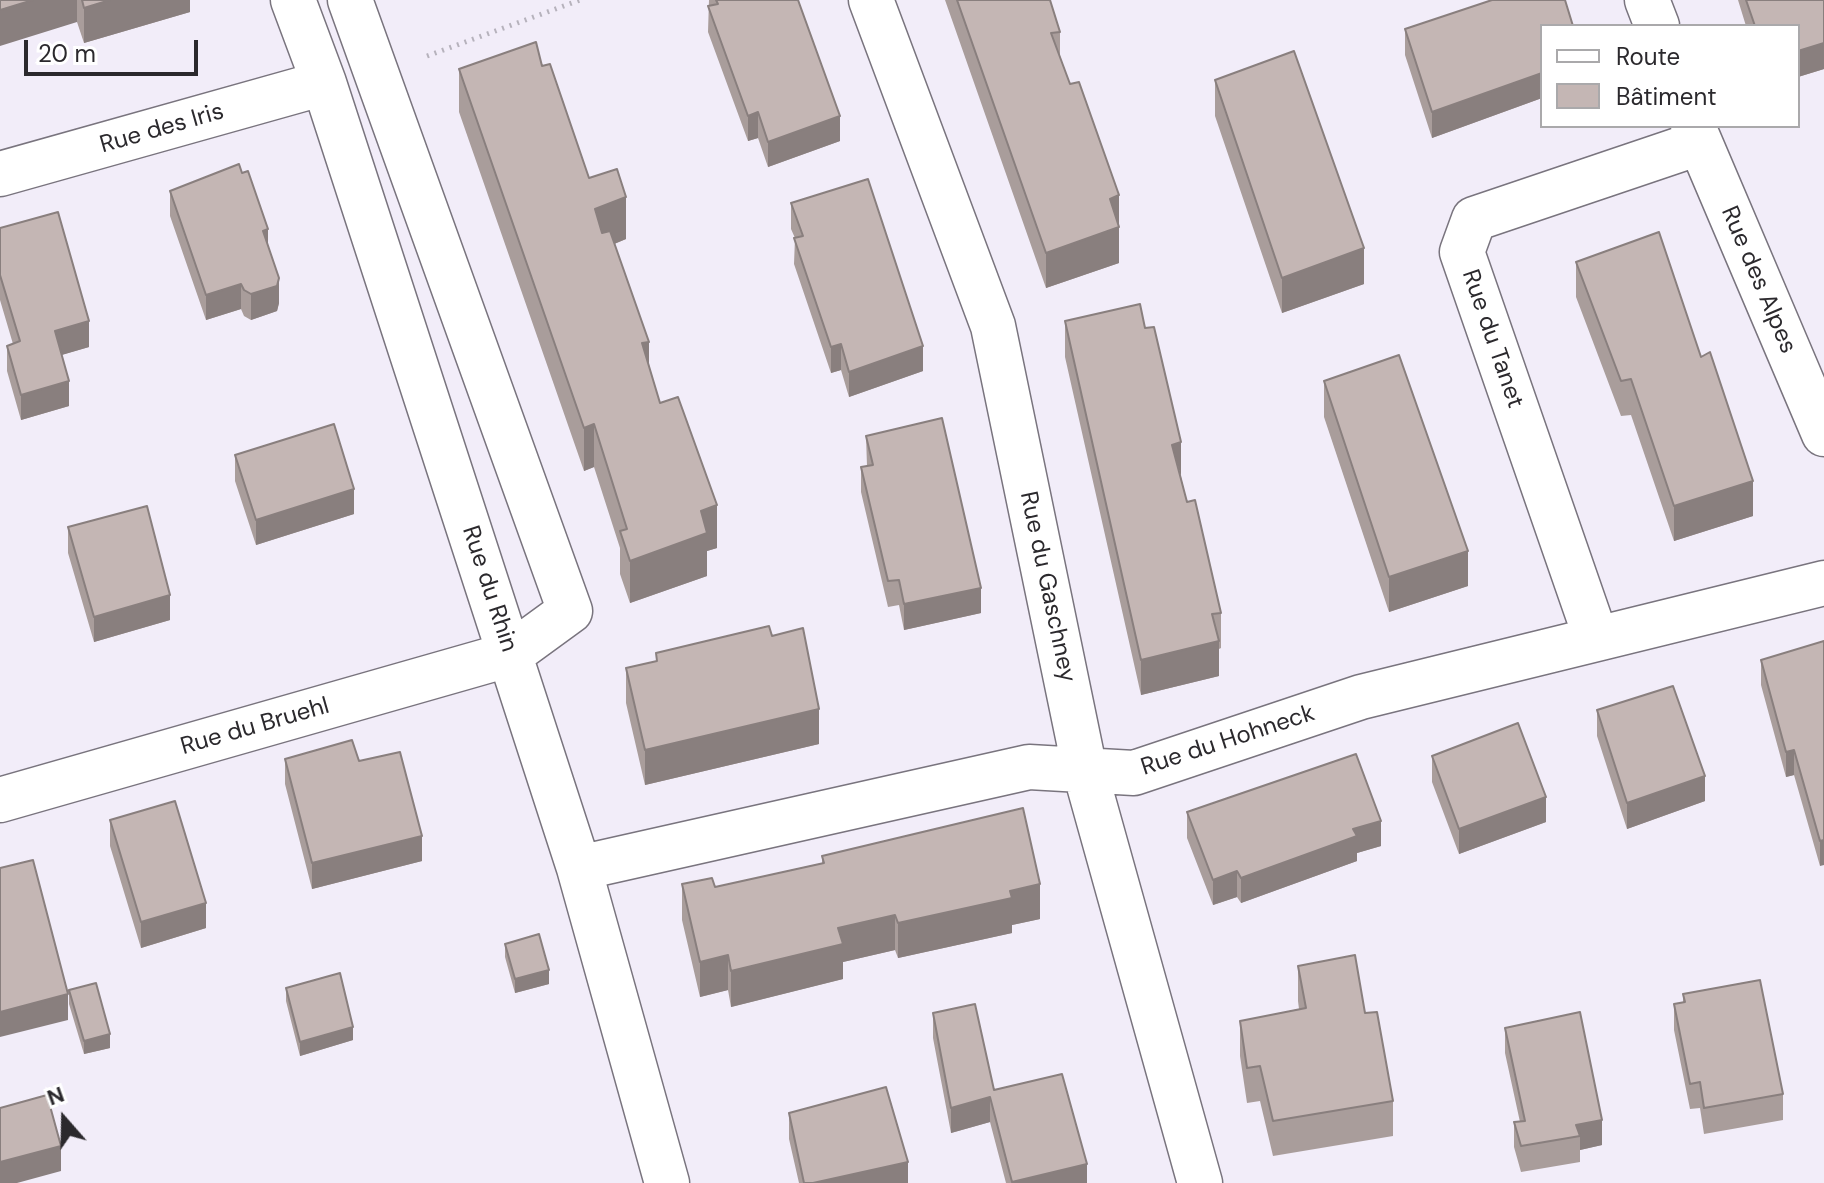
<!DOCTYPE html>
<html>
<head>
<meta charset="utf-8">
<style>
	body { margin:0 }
	#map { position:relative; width:1824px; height:1183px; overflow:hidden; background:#f2edf9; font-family:"DM Sans",sans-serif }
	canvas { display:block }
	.legend { position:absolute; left:1540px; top:24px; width:260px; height:104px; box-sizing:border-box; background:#fff; border:2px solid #aaa9ab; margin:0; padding:10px 14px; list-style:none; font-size:24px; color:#2b292d }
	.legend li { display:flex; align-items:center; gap:16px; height:40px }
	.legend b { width:40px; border:2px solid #aaa9ab }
	.north { position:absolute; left:24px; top:1079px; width:80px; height:80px; -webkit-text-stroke:6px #fff; paint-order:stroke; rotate:340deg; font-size:22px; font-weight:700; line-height:32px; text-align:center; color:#2b292d }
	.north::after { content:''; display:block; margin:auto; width:28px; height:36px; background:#2b292d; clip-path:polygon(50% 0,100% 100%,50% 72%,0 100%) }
	.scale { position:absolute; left:24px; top:40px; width:174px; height:36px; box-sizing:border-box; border:4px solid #2b292d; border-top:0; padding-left:10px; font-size:24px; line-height:28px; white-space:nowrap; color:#2b292d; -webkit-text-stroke:6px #fff; paint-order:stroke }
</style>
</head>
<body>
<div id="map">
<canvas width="1824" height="1183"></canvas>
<ul class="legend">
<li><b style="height:10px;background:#fff"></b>Route</li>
<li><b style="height:22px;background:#c4b6b4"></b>Bâtiment</li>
</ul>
<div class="north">N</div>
<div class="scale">20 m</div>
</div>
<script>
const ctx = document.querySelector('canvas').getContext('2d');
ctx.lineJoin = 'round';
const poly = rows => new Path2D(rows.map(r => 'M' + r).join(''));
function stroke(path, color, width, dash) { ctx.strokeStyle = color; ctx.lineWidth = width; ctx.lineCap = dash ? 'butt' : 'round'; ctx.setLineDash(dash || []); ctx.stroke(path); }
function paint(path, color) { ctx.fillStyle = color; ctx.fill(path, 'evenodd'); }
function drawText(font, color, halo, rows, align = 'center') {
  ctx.font = font + ' "DM Sans",sans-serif'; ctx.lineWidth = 6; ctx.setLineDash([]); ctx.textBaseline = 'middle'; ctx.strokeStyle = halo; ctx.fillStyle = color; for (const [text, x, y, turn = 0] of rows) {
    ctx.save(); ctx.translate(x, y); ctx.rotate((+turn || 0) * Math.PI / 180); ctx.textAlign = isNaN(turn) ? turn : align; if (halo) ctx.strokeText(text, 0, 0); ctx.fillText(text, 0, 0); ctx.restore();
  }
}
const minor = poly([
	[293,0,324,83,579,868,667,1183],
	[871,0,993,326,1085,771,1200,1183],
	[1647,0,1657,26],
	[1693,126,1824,434],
	[0,174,324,83],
	[1596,638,1462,252,1474,219,1699,143],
	[0,800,511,654,570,611,350,0],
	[579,868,1029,767,1134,773,1361,697,1824,583]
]);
stroke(minor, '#79747e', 47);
stroke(poly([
	[427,56,580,0]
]), '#b6b2bc', 5, [2, 6]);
stroke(minor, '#fff', 44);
paint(poly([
	[0,0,190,0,190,12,84,43,77,22],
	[709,0,798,0,840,141,768,167,758,138,748,141,708,32],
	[945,0,1050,0,1060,32,1060,56,1070,84,1119,195,1119,263,1046,288],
	[1738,0,1824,0,1824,69,1798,77,1798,26,1746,26],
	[1542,26,1542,98,1432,138,1405,55,1405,29],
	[542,66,589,178,626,239,614,244,660,403,717,548,707,551,707,576,630,603,620,574,620,548,594,467,584,471,459,112,459,69],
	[1215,80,1364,284,1282,313,1215,116],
	[170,191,268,247,279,303,277,311,251,320,244,316,241,309,206,320,170,216],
	[791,203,923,371,849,397,841,370,831,373,794,264,795,238,791,229],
	[0,228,89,347,61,355,69,406,21,420,7,371,7,346,13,344,0,300],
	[1576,262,1753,516,1674,541,1631,415,1621,416,1576,297],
	[1065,321,1181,477,1187,502,1221,613,1221,648,1219,649,1219,676,1141,695,1065,357],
	[1324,381,1468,586,1389,612,1324,417],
	[866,436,981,613,904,630,899,605,888,607,861,492,861,467,867,466],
	[235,455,354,514,256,545,235,481],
	[68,527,170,620,94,642,68,553],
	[1824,641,1820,866,1794,775,1786,777,1761,685,1761,660],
	[656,653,819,744,645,785,626,703,626,668,656,661],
	[1597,710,1705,801,1627,829,1597,736],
	[1432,756,1546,822,1459,854,1432,782],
	[285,759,359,761,422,861,312,889,285,784],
	[1187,812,1381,846,1357,853,1357,861,1241,903,1237,897,1213,905,1187,838],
	[110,820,206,928,141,948,110,846],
	[822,856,1040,919,1012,925,1012,933,898,958,895,950,843,962,843,979,731,1007,728,990,700,997,682,920,682,884,715,887,822,863],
	[505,944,549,984,515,993,505,957],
	[1298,966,1365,1013,1393,1101,1393,1136,1273,1156,1260,1101,1247,1103,1240,1056,1240,1021,1299,1009,1298,1001],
	[286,988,353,1040,300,1056,286,1001],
	[69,990,110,1048,84,1054,69,1004],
	[1683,994,1783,1094,1783,1120,1704,1134,1700,1108,1690,1109,1674,1030,1674,1004,1683,1003],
	[933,1013,994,1090,1087,1183,1006,1183,990,1122,951,1133,933,1038],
	[1505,1028,1602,1145,1580,1150,1580,1162,1521,1172,1514,1147,1514,1122,1520,1122,1505,1053],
	[789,1113,908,1183,799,1183,789,1139]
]), '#a99d9b');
paint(poly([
	[33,0,77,0,77,22,0,46,0,10],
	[110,0,190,0,190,12,84,43,84,8],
	[1824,43,1824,69,1798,77,1798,51],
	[1542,73,1542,98,1432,138,1432,112],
	[758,112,758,138,748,141,748,116],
	[840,116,840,141,768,167,768,142],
	[1119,195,1119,263,1046,288,1046,253,1110,199],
	[626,197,626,239,595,252,595,209],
	[268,229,268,254,263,231],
	[1364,248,1364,284,1282,313,1282,278],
	[279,278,279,303,277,311,251,320,251,294],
	[241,284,241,309,206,320,206,295],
	[89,321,89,347,55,357,55,331],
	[649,342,649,384,642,343],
	[841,344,841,370,831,373,831,347],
	[923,346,923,371,849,397,849,372],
	[69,381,69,406,21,420,21,395],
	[594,424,594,467,584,471,584,428],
	[1181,442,1181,477,1172,445],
	[1753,481,1753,516,1674,541,1674,506],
	[354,489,354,514,256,545,256,520],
	[717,505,717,548,707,551,707,576,630,603,630,561,701,511],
	[1468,551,1468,586,1389,612,1389,577],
	[981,588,981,613,904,630,904,604],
	[170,595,170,620,94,642,94,617],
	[1219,641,1219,676,1141,695,1141,660],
	[819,709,819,744,645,785,645,750],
	[1794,750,1794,775,1786,777,1786,752],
	[1705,776,1705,801,1627,829,1627,803],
	[1546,797,1546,822,1459,854,1459,829],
	[1381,821,1381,846,1357,853,1357,861,1241,903,1241,878,1353,829],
	[422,836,422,861,312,889,312,863],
	[1824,840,1824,865,1820,866,1820,841],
	[1237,871,1237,897,1213,905,1213,880],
	[1040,884,1040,919,1012,925,1012,933,898,958,898,923,1010,891],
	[206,903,206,928,141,948,141,922],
	[895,915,895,950,843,962,843,979,731,1007,731,971,838,928],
	[728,955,728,990,700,997,700,962],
	[549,970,549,984,515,993,515,979],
	[68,994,68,1020,0,1037,0,1012],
	[353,1027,353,1040,300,1056,300,1042],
	[110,1034,110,1048,84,1054,84,1041],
	[990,1097,990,1122,951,1133,951,1108],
	[1602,1120,1602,1145,1580,1150,1580,1136,1576,1125],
	[61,1146,61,1171,17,1183,0,1183,0,1162],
	[908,1162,908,1183,813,1183],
	[1087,1164,1087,1183,1012,1183,1012,1182]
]), '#897f7e');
const building = poly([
	[0,0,33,0,0,10,0,0],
	[82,0,110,0,84,8,82,0],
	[716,0,798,0,840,116,768,142,758,112,748,116,708,6,718,4,716,0],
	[957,0,1050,0,1060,32,1051,33,1070,84,1079,82,1119,195,1110,199,1119,227,1046,253,957,0],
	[1492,0,1565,0,1573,26,1542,26,1542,73,1432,112,1405,29,1492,0],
	[1746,0,1824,0,1824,43,1798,51,1798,26,1755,26,1746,0],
	[536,42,542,66,550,64,589,178,617,169,626,197,595,209,602,233,610,231,649,342,642,343,660,403,678,397,717,505,701,511,707,533,630,561,620,531,627,529,594,424,584,428,459,69,536,42],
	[1294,51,1364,248,1282,278,1215,80,1294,51],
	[239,164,242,173,248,171,268,229,263,231,279,278,277,286,251,294,244,290,241,284,206,295,170,191,239,164],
	[868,179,923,346,849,372,841,344,831,347,794,238,803,236,791,203,868,179],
	[58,212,89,321,55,331,69,381,21,395,7,346,20,341,0,275,0,228,58,212],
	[1659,232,1701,357,1710,352,1753,481,1674,506,1631,379,1621,381,1576,262,1659,232],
	[1140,304,1145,328,1154,327,1181,442,1172,445,1187,502,1195,500,1221,613,1212,614,1219,641,1141,660,1065,321,1140,304],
	[1399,355,1468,551,1389,577,1324,381,1399,355],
	[942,418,981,588,904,604,899,580,888,581,861,467,873,465,866,436,942,418],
	[334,424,354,489,256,520,235,455,334,424],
	[147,506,170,595,94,617,68,527,147,506],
	[769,626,772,636,803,628,819,709,645,750,626,668,657,661,656,653,769,626],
	[1824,641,1824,840,1820,841,1794,750,1786,752,1761,660,1824,641],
	[1673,686,1705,776,1627,803,1597,710,1673,686],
	[1518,723,1546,797,1459,829,1432,756,1518,723],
	[352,740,359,761,400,752,422,836,312,863,285,759,352,740],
	[1356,754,1381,821,1353,829,1357,836,1241,878,1237,871,1213,880,1187,812,1356,754],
	[175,801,206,903,141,922,110,820,175,801],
	[1023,808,1040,884,1010,891,1012,898,898,923,895,915,838,928,843,944,731,971,728,955,700,962,682,884,712,878,715,887,824,863,822,856,1023,808],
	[33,860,68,994,0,1012,0,868,33,860],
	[539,934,549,970,515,979,505,944,539,934],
	[1355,955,1365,1013,1377,1012,1393,1101,1273,1121,1260,1066,1247,1068,1240,1021,1306,1008,1298,966,1355,955],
	[340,973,353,1027,300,1042,286,988,340,973],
	[1760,980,1783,1094,1704,1108,1700,1082,1690,1084,1674,1004,1685,1002,1683,994,1760,980],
	[96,983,110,1034,84,1041,69,990,96,983],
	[975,1004,994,1090,1062,1074,1087,1164,1012,1182,990,1097,951,1108,933,1013,975,1004],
	[1580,1012,1602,1120,1576,1125,1580,1136,1521,1146,1514,1122,1525,1121,1505,1028,1580,1012],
	[886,1087,908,1162,813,1183,804,1183,789,1113,886,1087],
	[47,1095,61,1146,0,1162,0,1108,47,1095]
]);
paint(building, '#c4b6b4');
stroke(building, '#897f7e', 2);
drawText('24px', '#2b292d', '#fff', [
	["Rue des Iris",162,129,-16],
	["Rue des Alpes",1758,280,67],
	["Rue du Tanet",1492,339,71],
	["Rue du Gaschney",1047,587,78],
	["Rue du Rhin",489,589,72],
	["Rue du Bruehl",255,727,-16],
	["Rue du Hohneck",1228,741,-18]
]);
</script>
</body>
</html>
